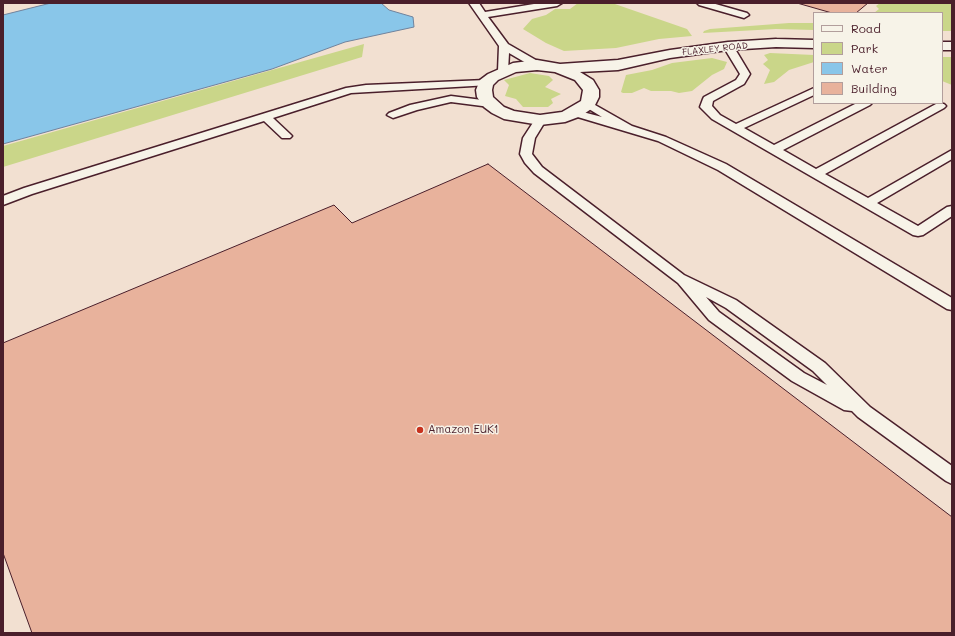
<!DOCTYPE html>
<html>
<head>
<meta charset="utf-8">
<style>
	body { margin:0 }
	#map { position:relative; width:955px; height:636px; overflow:hidden; background:#f7f3e8; font-family:Mali,sans-serif }
	canvas { display:block }
	.frame { position:absolute; inset:0; border:4px solid #4a1f2b; pointer-events:none }
	.legend { position:absolute; left:813px; top:12px; width:130px; height:92px; box-sizing:border-box; background:#f7f3e8; border:1px solid #b29e9c; margin:0; padding:5px 7px; list-style:none; font-size:12px; color:#4a1f2b }
	.legend li { display:flex; align-items:center; gap:8px; height:20px }
	.legend b { width:20px; border:1px solid #b29e9c }
</style>
</head>
<body>
<div id="map">
<canvas width="955" height="636"></canvas>
<div class="frame"></div>
<ul class="legend">
<li><b style="height:5px;background:#f7f3e8"></b>Road</li>
<li><b style="height:11px;background:#cad689"></b>Park</li>
<li><b style="height:11px;background:#89c6e9"></b>Water</li>
<li><b style="height:11px;background:#e8b29c"></b>Building</li>
</ul>
</div>
<script>
const ctx = document.querySelector('canvas').getContext('2d');
ctx.lineJoin = 'round';
function paint(path, color) { ctx.fillStyle = color; ctx.fill(path, 'evenodd'); }
const poly = rows => new Path2D(rows.map(r => 'M' + r).join(''));
function stroke(path, color, width, dash) { ctx.strokeStyle = color; ctx.lineWidth = width; ctx.lineCap = dash ? 'butt' : 'round'; ctx.setLineDash(dash || []); ctx.stroke(path); }
function drawText(font, color, halo, rows, align = 'center') {
  ctx.font = font + ' Mali,sans-serif'; ctx.lineWidth = 3; ctx.setLineDash([]); ctx.textBaseline = 'middle'; ctx.strokeStyle = halo; ctx.fillStyle = color; for (const [text, x, y, turn = 0] of rows) {
    ctx.save(); ctx.translate(x, y); ctx.rotate((+turn || 0) * Math.PI / 180); ctx.textAlign = isNaN(turn) ? turn : align; if (halo) ctx.strokeText(text, 0, 0); ctx.fillText(text, 0, 0); ctx.restore();
  }
}
paint(poly([
	[3,3,952,3,952,633,3,633],
	[814,13,942,13,942,103,814,103]
]), '#f2e0d1');
paint(poly([
	[578,3,612,3,687,29,692,36,659,39,616,48,564,51,546,43,523,29,532,19,546,15,555,9,570,9],
	[880,3,952,3,952,31,942,31,942,13,874,13,879,9,876,6],
	[789,23,814,23,814,30,776,29,703,33,704,31,710,29],
	[364,44,362,57,3,167,3,146],
	[770,53,814,55,814,62,789,70,774,82,764,84,770,70,763,64,768,60,764,55],
	[942,57,952,57,952,85,942,81],
	[712,58,727,62,724,69,712,75,692,91,679,93,671,91,651,91,644,88,632,93,623,93,621,92,626,75,652,70,672,63],
	[530,73,549,76,553,80,545,87,561,94,551,99,553,103,548,107,523,107,516,99,505,96,509,85,504,80]
]), '#cad689');
const water = poly([
	[51,3,381,3,389,10,413,17,414,27,345,42,272,69,3,144,3,15,51,3]
]);
paint(water, '#89c6e9');
stroke(water, '#70839d', 1);
const building = poly([
	[797,3,868,3,856,13,832,13,797,3],
	[488,164,952,517,952,633,32,633,3,553,3,343,334,205,352,223,488,164]
]);
paint(building, '#e8b29c');
stroke(building, '#4a1f2b', 1);
const service = poly([
	[469,3,479,3,485,12,540,3,562,3,557,6,488,17,508,44,541,63,542,65,541,67,533,67,509,53,508,71,503,74,499,73,498,71,499,46,469,3],
	[697,3,712,3,747,13,749,15,744,18,699,5,697,3],
	[728,43,732,44,750,74,744,84,713,101,712,106,720,115,736,124,814,88,814,95,744,128,774,145,857,103,872,103,870,105,783,150,816,169,936,104,944,104,946,106,944,108,825,174,868,198,952,150,952,159,877,203,918,226,947,207,952,206,952,216,923,235,918,236,913,235,712,119,700,107,703,99,704,97,736,80,740,74,723,46,728,43],
	[486,80,490,81,491,83,490,85,351,93,273,118,290,134,292,136,290,138,282,138,264,121,32,194,3,205,3,196,24,188,346,88,366,85,486,80],
	[451,96,490,101,496,104,490,107,451,102,417,110,393,118,387,115,389,113,410,105,451,96],
	[588,101,632,126,666,137,726,164,952,298,952,310,947,309,718,170,658,141,571,115,569,113,571,111,575,110,602,117,584,106,582,104,584,102,588,101],
	[540,117,544,118,546,120,535,138,532,154,542,167,684,275,736,300,825,363,870,407,952,466,952,484,946,481,858,417,852,411,844,410,792,381,709,320,678,283,534,173,525,163,520,154,523,138,536,118,540,117],
	[706,297,726,308,813,371,827,385,804,373,719,312,706,297]
]);
const minor = poly([
	[776,39,814,40,814,48,776,47,728,50,670,58,618,70,580,72,593,80,599,90,599,97,594,107,581,116,565,122,540,125,504,119,492,113,484,107,477,97,476,90,480,80,488,74,513,63,537,60,560,64,618,60,670,50,728,42,776,39],
	[537,70,555,72,575,80,583,90,581,101,562,112,540,115,514,111,504,107,493,97,492,90,493,85,498,80,516,72,537,70],
	[942,42,952,42,952,50,942,50,942,42]
]);
stroke(service, '#4a1f2b', 3);
stroke(minor, '#4a1f2b', 3);
paint(service, '#f7f3e8');
paint(minor, '#f7f3e8');
for (const [x, y, r, color] of [
	[420,430,4,"#c8321e"]
]) { const dot = new Path2D(); dot.arc(x, y, r, 0, 2 * Math.PI); ctx.fillStyle = color; ctx.fill(dot); stroke(dot, '#f7f3e8', 1.5); }
drawText('9px', '#4a1f2b', '#f7f3e8', [
	["FLAXLEY ROAD",715,49,-6]
]);
drawText('11px', '#4a1f2b', '#f7f3e8', [
	["Amazon EUK1",428,430]
], 'left');
</script>
</body>
</html>
